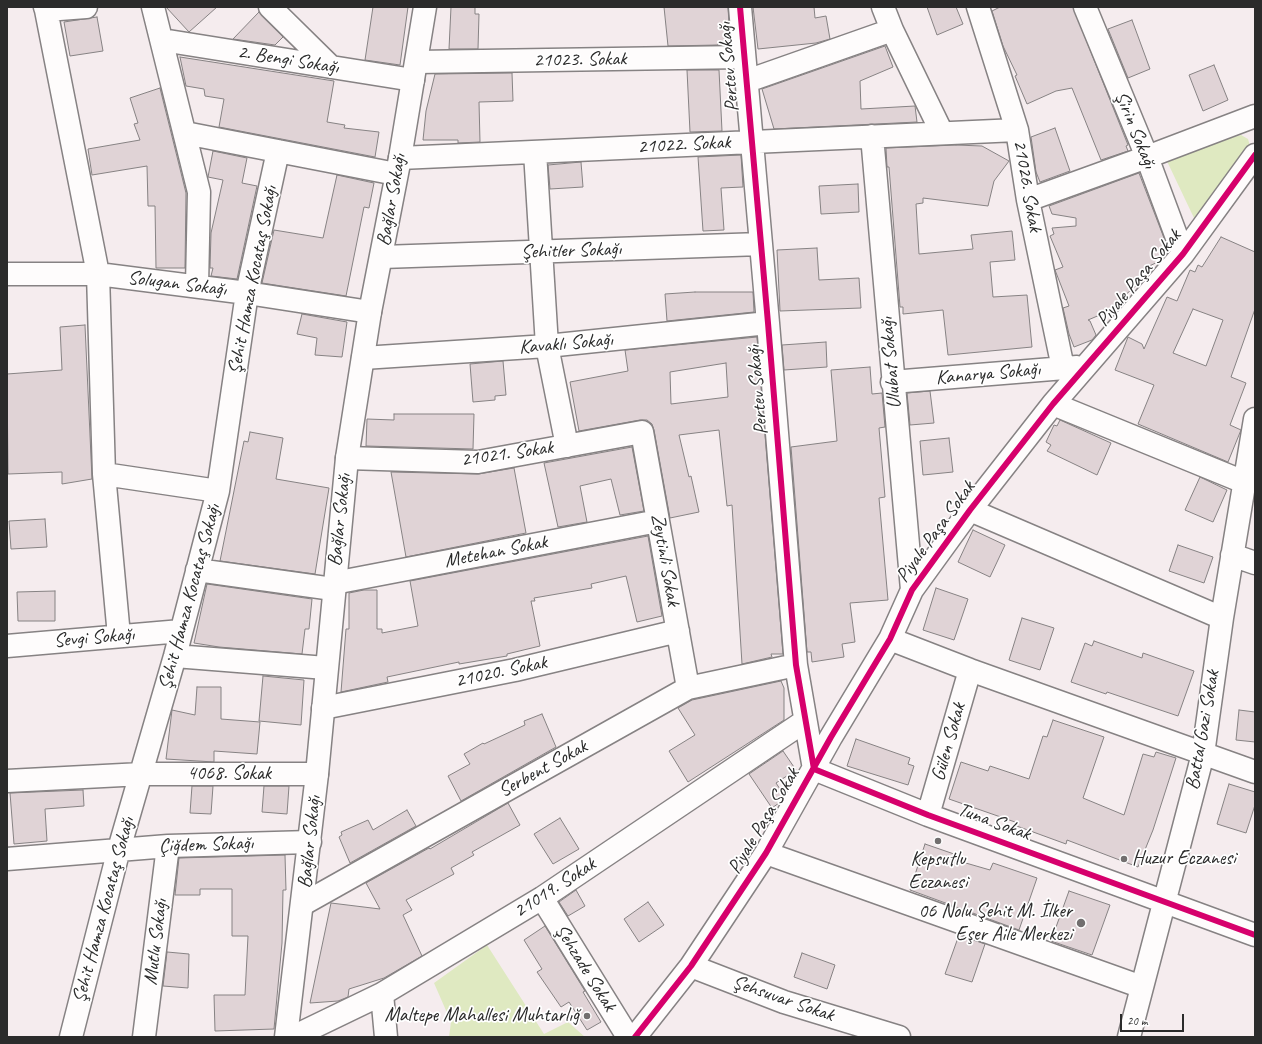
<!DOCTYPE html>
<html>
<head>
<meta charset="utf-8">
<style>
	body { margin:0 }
	#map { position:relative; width:1262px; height:1044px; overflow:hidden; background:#f5ecee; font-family:Caveat,sans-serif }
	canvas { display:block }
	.frame { position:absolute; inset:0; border:8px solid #2b2b2b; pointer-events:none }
	.scale { position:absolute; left:1120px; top:1014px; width:64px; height:18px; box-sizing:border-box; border:2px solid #2b2b2b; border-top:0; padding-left:5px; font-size:12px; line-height:14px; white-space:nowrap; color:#2b2b2b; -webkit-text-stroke:3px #fff; paint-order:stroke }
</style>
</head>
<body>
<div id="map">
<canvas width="1262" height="1044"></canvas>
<div class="frame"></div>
<div class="scale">20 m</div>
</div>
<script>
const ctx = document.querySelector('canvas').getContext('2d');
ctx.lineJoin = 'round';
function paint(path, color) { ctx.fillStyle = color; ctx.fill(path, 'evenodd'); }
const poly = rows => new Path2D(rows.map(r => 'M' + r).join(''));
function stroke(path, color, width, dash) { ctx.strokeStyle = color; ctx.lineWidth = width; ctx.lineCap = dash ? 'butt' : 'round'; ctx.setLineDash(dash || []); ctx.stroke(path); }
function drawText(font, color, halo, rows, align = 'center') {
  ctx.font = font + ' Caveat,sans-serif'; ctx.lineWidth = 3.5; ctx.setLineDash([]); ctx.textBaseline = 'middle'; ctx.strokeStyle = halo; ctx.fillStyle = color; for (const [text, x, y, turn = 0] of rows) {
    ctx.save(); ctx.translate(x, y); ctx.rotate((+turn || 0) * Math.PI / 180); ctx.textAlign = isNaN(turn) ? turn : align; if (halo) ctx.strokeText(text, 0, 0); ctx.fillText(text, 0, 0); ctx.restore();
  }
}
paint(poly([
	[1241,135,1248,139,1250,146,1194,218,1165,157],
	[487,945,544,1034,568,1022,585,1037,449,1037,451,1022,434,983]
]), '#dfe9c1');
const building = poly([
	[166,7,217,7,189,32,166,7],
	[373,7,408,7,400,65,365,60,373,7],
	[451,7,475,7,475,14,479,14,478,49,449,49,451,7],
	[664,7,728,7,730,41,718,42,718,45,668,46,664,7],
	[753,7,814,7,815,18,826,16,830,39,816,43,758,49,753,7],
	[927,7,956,7,963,24,937,35,927,7],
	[1000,7,1073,7,1128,145,1126,146,1128,151,1101,160,1072,88,1056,91,1027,104,1015,76,1017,75,1003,46,992,11,1000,7],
	[259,12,283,37,275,45,233,39,259,12],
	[97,17,103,51,70,56,64,22,97,17],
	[1132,20,1150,69,1128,78,1108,29,1132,20],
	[885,46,893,67,860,81,861,109,915,106,917,122,774,129,762,89,885,46],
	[180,57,334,81,327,122,345,125,344,128,379,132,375,157,219,127,224,99,205,96,204,89,186,86,180,57],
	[1214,65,1228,100,1203,111,1189,75,1214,65],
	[687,70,719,70,722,131,690,132,687,70],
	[512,73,513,101,479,102,480,142,458,143,458,140,423,140,426,111,435,74,512,73],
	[160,88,186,193,185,268,156,268,155,206,148,206,147,166,92,175,88,149,140,140,134,124,138,123,130,98,160,88],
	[1055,128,1070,171,1040,182,1036,172,1031,137,1055,128],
	[956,145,982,146,1009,161,994,181,988,206,923,198,923,203,916,204,919,254,973,249,971,235,1012,231,1015,260,990,262,993,297,1027,295,1032,347,948,355,943,310,903,314,903,307,900,307,889,167,887,167,886,148,956,145],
	[213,151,247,158,242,183,257,186,237,279,211,276,213,268,210,268,211,233,223,180,208,177,213,151],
	[741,155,743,187,721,188,724,230,703,231,698,157,741,155],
	[581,162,583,187,550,189,548,165,581,162],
	[1139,173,1169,251,1162,260,1143,269,1147,276,1123,297,1125,302,1121,306,1088,320,1090,321,1096,335,1092,340,1074,347,1069,334,1063,308,1069,306,1055,270,1063,267,1050,236,1054,234,1052,228,1076,226,1076,218,1052,214,1049,206,1139,173],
	[337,175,374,183,369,208,364,207,346,296,262,283,274,230,323,238,337,175],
	[858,184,859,212,821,214,819,186,858,184],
	[1221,237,1255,252,1255,309,1231,377,1246,383,1230,425,1241,430,1228,462,1138,424,1154,385,1115,370,1128,337,1142,344,1144,349,1167,297,1177,301,1190,270,1195,272,1198,265,1202,267,1221,237],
	[1193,309,1223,320,1206,366,1173,353,1193,309],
	[817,248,819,280,859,278,861,308,780,311,777,250,817,248],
	[695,292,753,292,754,312,667,321,665,294,695,292],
	[302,314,347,322,342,357,315,355,317,338,297,334,302,314],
	[85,325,92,479,62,484,62,472,8,474,7,374,62,370,60,327,85,325],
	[757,337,783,654,771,654,772,657,742,664,732,505,727,506,719,430,679,435,689,477,691,476,699,512,670,518,654,430,652,424,647,420,640,420,579,431,570,382,628,371,625,350,757,337],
	[726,363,728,397,671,404,670,372,726,363],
	[826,342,827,367,784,370,782,345,826,342],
	[503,361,506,395,495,396,495,400,473,402,470,364,503,361],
	[870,367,872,394,882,393,885,427,879,428,885,497,879,498,888,600,850,603,855,642,842,644,844,657,812,662,811,652,807,652,791,447,837,441,831,370,870,367],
	[930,391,934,423,910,425,907,393,930,391],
	[394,414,474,414,473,449,366,446,367,419,394,420,394,414],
	[1060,420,1111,443,1097,475,1047,451,1051,445,1046,442,1054,425,1057,426,1060,420],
	[250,432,283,438,276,479,329,488,315,574,220,561,244,441,248,442,250,432],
	[949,438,953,472,923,475,920,441,949,438],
	[632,447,644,511,620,515,611,479,580,486,587,522,558,527,544,463,632,447],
	[514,468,526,533,406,557,391,472,478,474,514,468],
	[1200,477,1227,490,1213,522,1185,510,1200,477],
	[45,519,47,547,11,549,9,521,45,519],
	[973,530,1005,545,990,577,958,562,973,530],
	[648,536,662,616,637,622,626,576,591,584,592,588,534,598,535,601,531,601,540,646,507,654,507,656,459,664,459,662,387,677,388,682,341,692,346,629,349,629,349,593,364,590,377,590,377,629,382,629,382,633,418,626,410,581,648,536],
	[1178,545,1213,557,1204,583,1169,571,1178,545],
	[207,584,312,599,309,629,305,629,302,654,219,647,194,643,207,584],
	[936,588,968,599,954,640,923,630,936,588],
	[55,591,55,621,18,621,17,592,55,591],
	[1022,618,1054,628,1040,670,1009,660,1022,618],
	[1094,641,1142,658,1143,653,1194,671,1178,716,1107,692,1106,694,1071,682,1085,643,1092,646,1094,641],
	[263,676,304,680,301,725,259,721,263,676],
	[781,681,784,688,784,720,688,782,669,751,695,735,678,708,692,700,781,681],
	[197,687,221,687,221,719,260,722,257,754,214,751,214,762,166,759,172,710,195,715,197,687],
	[1239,710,1255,712,1255,742,1236,740,1239,710],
	[542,714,556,747,461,801,448,776,470,764,464,754,483,743,484,744,525,725,524,721,542,714],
	[1053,720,1104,737,1083,798,1124,815,1143,754,1154,757,1156,752,1176,758,1153,830,1138,867,1067,840,1066,844,1014,825,1015,822,949,799,961,762,988,771,990,766,1029,779,1043,736,1047,737,1053,720],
	[856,739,910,758,908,764,914,766,908,785,847,766,856,739],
	[783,751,796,770,776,783,784,795,779,803,772,808,749,774,783,751],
	[1229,784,1255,792,1255,805,1246,833,1217,824,1229,784],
	[192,786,213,786,211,814,190,813,192,786],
	[264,786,289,786,287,814,262,812,264,786],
	[83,790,84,806,45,809,47,841,14,844,10,793,83,790],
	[508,803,520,825,472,852,474,855,451,868,454,874,406,900,412,910,403,915,422,956,384,978,349,989,348,997,338,1001,310,1003,331,903,380,909,366,883,429,848,430,849,508,803],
	[407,810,416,826,350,863,339,837,342,835,341,832,368,820,373,830,407,810],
	[560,818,579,849,553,864,534,834,560,818],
	[925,844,954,854,952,859,990,870,993,863,1037,878,1019,930,910,890,925,844],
	[285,855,286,890,283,890,282,943,274,1029,215,1031,214,995,245,995,248,936,232,936,232,889,200,889,200,895,175,895,179,858,285,855],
	[576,890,585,906,568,916,559,902,576,890],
	[1069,891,1110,905,1092,955,1051,941,1069,891],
	[648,902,664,925,639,942,624,919,648,902],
	[545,926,585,991,583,992,601,1022,587,1030,569,1002,561,1007,537,972,542,969,524,940,545,926],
	[959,935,985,944,972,982,945,974,959,935],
	[167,952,189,954,188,988,163,986,167,952],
	[802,953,835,965,827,989,794,977,802,953]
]);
paint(building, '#e0d3d6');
stroke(building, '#868283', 1);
const minor = poly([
	[45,7,46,10,86,7],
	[153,7,199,192,197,286],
	[270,7,331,67],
	[740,7,768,323,796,665,814,769,928,815,1255,935],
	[883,7,892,30,942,133],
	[978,7,1017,130,1028,200,1063,368],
	[1085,7,1147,157,1183,254],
	[46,10,98,274,104,474,119,636],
	[162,40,413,80],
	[417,62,744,57],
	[747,81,892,30],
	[185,133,396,174],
	[872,136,912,590],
	[535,152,547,346,567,446],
	[400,158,1017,130],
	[1028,200,1147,157,1255,116],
	[382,257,761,244],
	[7,274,98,274,247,293,370,312],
	[363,358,547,346,768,323],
	[892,382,1077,367],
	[1053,404,1244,482],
	[347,458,478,462,642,432,688,688],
	[104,474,218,491],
	[970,510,1222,618],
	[1232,555,1255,563],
	[197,570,333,589],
	[334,583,658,521],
	[890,639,970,670,1255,772],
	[7,646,181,631],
	[175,656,326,668],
	[323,708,515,670,678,631],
	[7,781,142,774,317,774],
	[928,815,970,670],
	[766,853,1142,987],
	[7,859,168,846,310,842],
	[542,898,628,1037],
	[303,904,688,688,796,665],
	[691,966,784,1002,899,1037],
	[382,994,386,1037],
	[71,1037,119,849,175,656,218,491,247,293,278,151],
	[144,1037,168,846],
	[293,1037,382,994,542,898,805,721],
	[635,1037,691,966,766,853,831,737,890,639,912,590,970,510,1053,404,1183,254,1255,155],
	[1129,1037,1203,754,1222,618,1255,419]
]);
const major = poly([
	[286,1037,317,774,347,458,370,312,400,158,425,7]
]);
stroke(minor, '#868283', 25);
stroke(major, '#868283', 25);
stroke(minor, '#fefcfc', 22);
stroke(major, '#fefcfc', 22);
stroke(poly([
	[740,7,768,323,796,665,814,769,928,815,1255,935],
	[635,1037,691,966,766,853,831,737,890,639,912,590,970,510,1053,404,1183,254,1255,155]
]), '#d6006c', 6);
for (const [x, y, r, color] of [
	[938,841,4,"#726f6f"],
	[1124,859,4,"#726f6f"],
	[1081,923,5,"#726f6f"],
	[587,1016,4,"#726f6f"]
]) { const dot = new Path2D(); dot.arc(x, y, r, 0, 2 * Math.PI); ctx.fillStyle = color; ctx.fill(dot); stroke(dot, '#fff', 1.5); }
drawText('20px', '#2b2b2b', '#fff', [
	["2. Bengi Sokağı",288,60,9],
	["21023. Sokak",580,60,-1],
	["Pertev Sokağı",729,67,-95],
	["Şirin Sokağı",1135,130,68],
	["21022. Sokak",684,145,-3],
	["21026. Sokak",1027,186,80],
	["Bağlar Sokağı",392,200,-80],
	["Şehitler Sokağı",571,251,-2],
	["Piyale Paşa Sokak",1139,278,-50],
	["Şehit Hamza Kocataş Sokağı",253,280,-79],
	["Solugan Sokağı",177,284,7],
	["Kavaklı Sokağı",566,344,-5],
	["Ulubat Sokağı",891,363,-95],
	["Kanarya Sokağı",988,374,-5],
	["Pertev Sokağı",758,390,-95],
	["21021. Sokak",507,454,-8],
	["Bağlar Sokağı",340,520,-84],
	["Piyale Paşa Sokak",936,532,-54],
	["Metehan Sokak",496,552,-11],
	["Zeytinli Sokak",665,560,80],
	["Şehit Hamza Kocataş Sokağı",190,597,-75],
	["Sevgi Sokağı",94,638,-5],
	["21020. Sokak",501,672,-12],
	["Battal Gazi Sokak",1203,730,-80],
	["Gülen Sokak",949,742,-74],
	["Serbent Sokak",543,769,-29],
	["4068. Sokak",229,774],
	["Piyale Paşa Sokak",764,821,-59],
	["Tuna Sokak",994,822,20],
	["Bağlar Sokağı",310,842,-84],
	["Çiğdem Sokağı",206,845,-2],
	["21019. Sokak",555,888,-33],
	["Şehit Hamza Kocataş Sokağı",104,910,-75],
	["Mutlu Sokağı",156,942,-83],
	["Şehzade Sokak",585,968,58],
	["Şehsuvar Sokak",783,999,19]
]);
drawText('20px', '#2b2b2b', '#fff', [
	["Huzur Eczanesi",1132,859,"left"],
	["Kepsutlu",938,860,"center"],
	["Eczanesi",938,883,"center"],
	["06 Nolu Şehit M. İlker",1072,912],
	["Eşer Aile Merkezi",1072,935],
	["Maltepe Mahallesi Muhtarlığ",579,1016]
], 'right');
</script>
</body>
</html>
